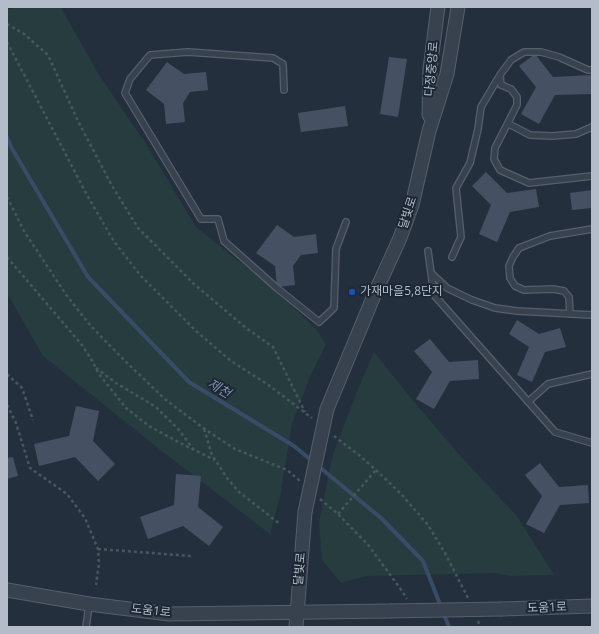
<!DOCTYPE html>
<html>
<head>
<meta charset="utf-8">
<style>
	body { margin:0 }
	#map { position:relative; width:599px; height:634px; overflow:hidden; background:#242f3e; font-family:"Open Sans",sans-serif }
	canvas { display:block }
	.frame { position:absolute; inset:0; border:8px solid #b4bcc9; pointer-events:none }
</style>
</head>
<body>
<div id="map">
<canvas width="599" height="634"></canvas>
<div class="frame"></div>
</div>
<script>
const ctx = document.querySelector('canvas').getContext('2d');
ctx.lineJoin = 'round';
function paint(path, color) { ctx.fillStyle = color; ctx.fill(path, 'evenodd'); }
const poly = rows => new Path2D(rows.map(r => 'M' + r).join(''));
function stroke(path, color, width, dash) { ctx.strokeStyle = color; ctx.lineWidth = width; ctx.lineCap = dash ? 'butt' : 'round'; ctx.setLineDash(dash || []); ctx.stroke(path); }
function drawText(font, color, halo, rows, align = 'center') {
  ctx.font = font + ' "Open Sans","Noto Sans KR",sans-serif'; ctx.lineWidth = 4; ctx.setLineDash([]); ctx.textBaseline = 'middle'; ctx.strokeStyle = halo; ctx.fillStyle = color; for (const [text, x, y, turn = 0] of rows) {
    ctx.save(); ctx.translate(x, y); ctx.rotate((+turn || 0) * Math.PI / 180); ctx.textAlign = isNaN(turn) ? turn : align; if (halo) ctx.strokeText(text, 0, 0); ctx.fillText(text, 0, 0); ctx.restore();
  }
}
paint(poly([
	[22,7,61,8,99,75,148,147,196,227,274,289,316,329,326,344,309,379,292,424,280,497,270,534,163,452,43,356,7,293,7,9],
	[374,352,415,403,463,459,517,516,554,575,511,576,496,573,366,576,341,583,322,560,319,522,333,454,360,384]
]), '#263c3f');
stroke(poly([
	[7,137,11,147,88,277,189,382,294,446,381,518,423,561,449,627]
]), '#394c67', 4);
paint(poly([
	[535,54,553,77,592,75,592,94,555,95,539,124,521,114,536,87,519,66],
	[389,57,407,59,398,117,380,114],
	[167,62,184,74,206,72,208,90,190,92,183,103,185,122,166,124,164,104,146,90],
	[345,106,348,126,301,132,298,113],
	[486,172,507,193,536,189,539,207,510,212,497,242,479,234,491,205,472,186],
	[592,190,592,208,572,210,570,193],
	[277,225,294,237,316,234,318,253,301,255,293,266,295,285,277,287,275,266,256,253],
	[517,320,539,334,560,328,566,347,545,352,532,382,517,375,529,347,509,334],
	[430,339,449,362,478,360,479,379,450,381,434,409,416,399,432,372,414,351],
	[76,406,99,411,93,441,115,464,98,481,75,457,39,466,34,444,69,436],
	[13,457,18,476,7,479,7,458],
	[540,463,559,487,588,485,589,503,560,505,544,533,526,524,542,496,525,475],
	[176,474,201,476,198,507,223,527,209,546,183,526,148,539,140,517,174,505]
]), '#455162');
const service = poly([
	[592,70,588,70,559,57,541,52,524,52,511,60,500,75,501,85,511,89,517,97,517,105,495,148,494,159,500,170,529,183,592,176],
	[284,90,283,64,273,58,188,52,150,55,130,79,125,93,201,219,218,219,224,241,278,289,319,322,334,308,336,249,346,222],
	[509,124,530,135,552,136,576,134,592,127],
	[428,251,431,273,447,288,472,300,495,308,517,311,592,315],
	[452,257,461,237,456,188,470,163,478,129,481,107,500,75],
	[431,273,434,295,555,432,592,443],
	[570,314,569,297,564,291,553,289,524,290,515,286,510,278,509,266,513,257,519,248,550,236,592,229],
	[528,402,548,384,592,374],
	[86,627,89,605]
]);
const tertiary = poly([
	[429,115,430,69,438,7],
	[327,409,375,293,400,238,412,205,429,131,447,74,458,7],
	[7,590,89,604,169,614,390,611],
	[502,609,592,606],
	[296,627,305,512]
]);
stroke(service, '#565f6c', 8);
stroke(tertiary, '#565f6c', 15);
stroke(poly([
	[7,24,24,34,48,55,78,121,111,184,138,228,194,284,246,328,273,347,305,412],
	[7,42,87,195,113,240,140,275,196,331,231,361,267,384,312,418],
	[7,197,24,231,67,296,90,325,122,358,166,400,206,430,235,449,287,470,300,481],
	[7,257,82,345,91,359,99,374,126,408,149,426,184,445,215,460],
	[96,368,116,383,156,407,179,430,194,450],
	[7,374,22,388,33,420],
	[7,405,16,423,30,468,67,494,85,518,98,549,99,563,96,585],
	[204,429,212,455,227,478,239,492,280,524],
	[334,436,360,456,376,470,402,495,428,525,445,553,468,598],
	[320,499,338,514,369,546,402,591,407,599],
	[338,514,376,470],
	[98,549,191,556],
	[478,621,480,627]
]), '#44595c', 2.5, [3, 3]);
stroke(service, '#38414e', 5.5);
stroke(tertiary, '#38414e', 13);
const tertiaryBridge = poly([
	[305,512,327,409],
	[390,611,502,609]
]);
stroke(tertiaryBridge, '#565f6c', 15, []);
stroke(tertiaryBridge, '#38414e', 13);
for (const [x, y, r, color] of [
	[352,292,4,"#1a4fb4"]
]) { const dot = new Path2D(); dot.arc(x, y, r, 0, 2 * Math.PI); ctx.fillStyle = color; ctx.fill(dot); stroke(dot, '#1d2633', 1.5); }
drawText('12px', '#b4bcc9', '#1d2633', [
	["다정중앙로",432,69,-85],
	["달빛로",408,213,-72],
	["달빛로",300,569,-85],
	["도움1로",547,608,-2],
	["도움1로",151,611,6]
]);
drawText('12px', '#b4bcc9', '#1d2633', [
	["가재마을5,8단지",360,292]
], 'left');
drawText('italic 13px', '#7c92b1', '#1d2633', [
	["제천",219,389,31]
]);
</script>
</body>
</html>
